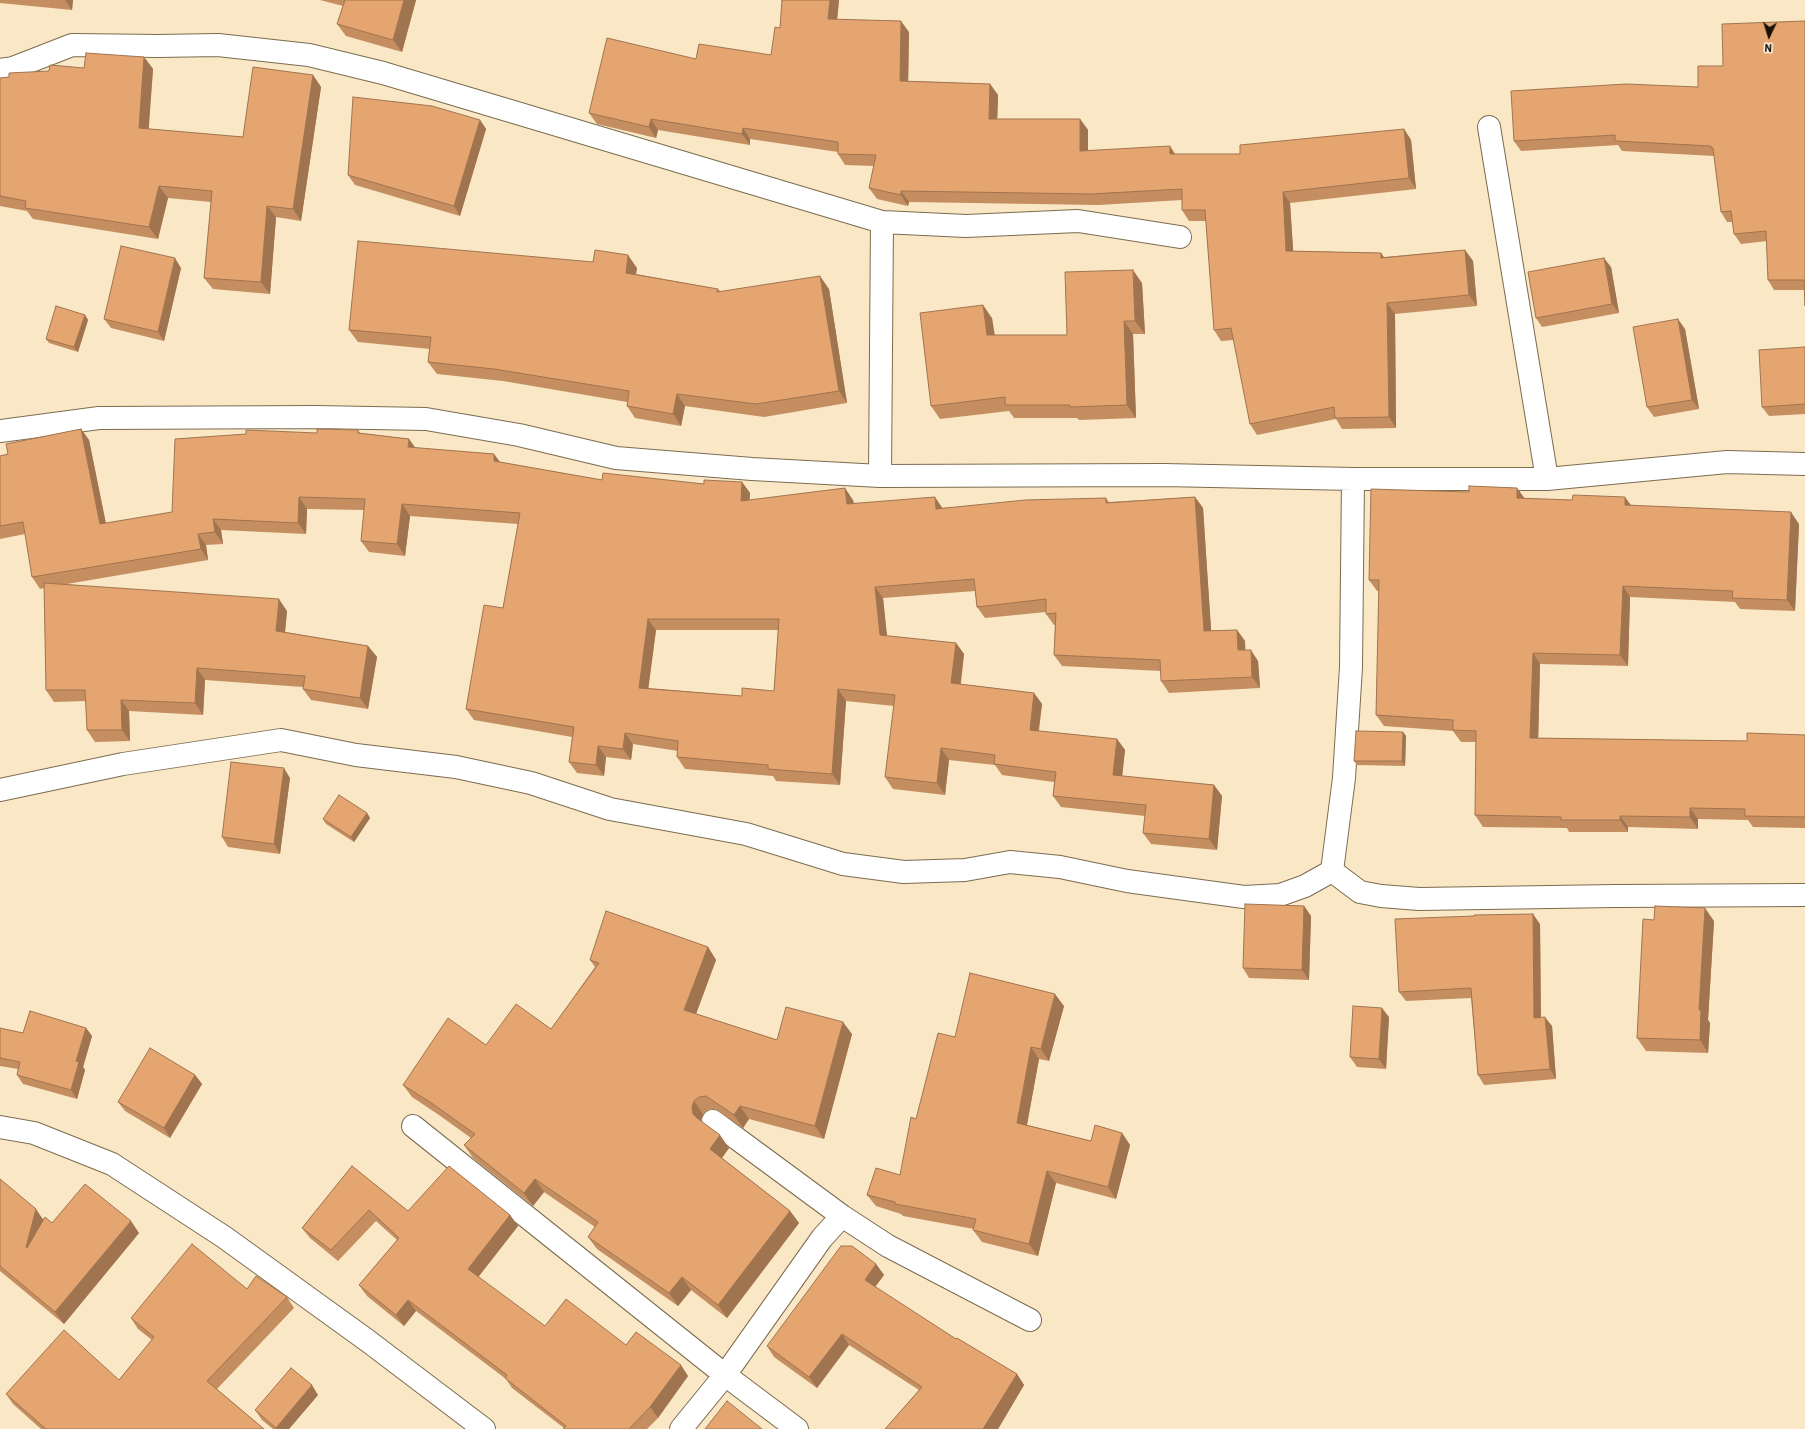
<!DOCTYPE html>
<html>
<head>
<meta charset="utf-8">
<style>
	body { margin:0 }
	#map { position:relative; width:1805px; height:1429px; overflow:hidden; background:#f9e7c6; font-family:Barlow,sans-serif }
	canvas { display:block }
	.north { position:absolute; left:1749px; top:16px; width:40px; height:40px; -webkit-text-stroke:3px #fcf5e8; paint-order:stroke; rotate:184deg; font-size:11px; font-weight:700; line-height:16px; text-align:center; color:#161005 }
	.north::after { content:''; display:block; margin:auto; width:14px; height:18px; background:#161005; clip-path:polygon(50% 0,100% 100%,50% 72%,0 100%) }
</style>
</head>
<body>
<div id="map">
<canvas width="1805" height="1429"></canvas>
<div class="north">N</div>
</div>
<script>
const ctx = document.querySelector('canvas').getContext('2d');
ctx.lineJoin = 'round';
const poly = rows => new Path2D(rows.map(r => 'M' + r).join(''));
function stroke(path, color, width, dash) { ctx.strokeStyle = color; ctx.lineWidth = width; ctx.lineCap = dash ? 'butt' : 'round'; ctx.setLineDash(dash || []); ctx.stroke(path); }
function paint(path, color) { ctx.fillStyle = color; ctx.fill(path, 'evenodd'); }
const minor = poly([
	[0,70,13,68,72,45,159,46,218,45,309,55,383,73,882,222,966,226,1078,221,1180,237],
	[1489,127,1547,479],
	[0,431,99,418,316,417,426,419,519,435,616,458,752,469,880,476,1164,475,1353,479,1351,667,1344,778,1332,871,1360,892,1381,896,1419,899,1616,896,1805,895],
	[880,476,882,222],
	[1353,479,1547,479,1727,462,1805,464],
	[0,790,123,764,281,740,356,755,456,767,531,783,610,809,746,834,843,864,904,872,965,870,1010,862,1060,867,1127,881,1244,897,1280,895,1305,886,1332,871],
	[713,1121,842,1216,888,1246,1030,1320],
	[413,1126,725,1375,797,1429],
	[0,1127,34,1133,112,1164,224,1237,368,1341,484,1429],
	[681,1429,725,1375,822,1238,842,1216]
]);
stroke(minor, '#7c6c4f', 24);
stroke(minor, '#fff', 22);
paint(poly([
	[0,0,73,0,72,10,0,3],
	[320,0,416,0,402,52,346,36,337,24,343,6],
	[782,0,839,0,837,20,909,32,908,81,990,84,998,95,997,119,1080,119,1088,130,1088,151,1175,154,1240,154,1404,129,1411,140,1416,189,1290,203,1293,251,1381,253,1384,257,1465,250,1473,261,1477,306,1395,314,1396,428,1342,429,1336,419,1257,435,1250,424,1234,340,1221,341,1214,330,1206,221,1189,221,1182,210,1182,200,1098,205,909,202,908,206,877,199,869,188,874,166,845,165,838,154,838,152,750,139,750,145,658,130,656,138,597,124,589,113,696,59,771,55,780,28],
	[1805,21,1804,290,1774,290,1768,280,1767,241,1741,244,1734,234,1733,222,1727,222,1721,212,1714,156,1622,151,1618,145,1521,151,1514,141,1698,87,1723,66],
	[144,57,153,69,148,129,243,137,313,75,321,87,301,221,276,217,270,294,213,289,204,278,211,202,168,198,158,239,33,219,27,211,0,206,0,78,84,68],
	[480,120,486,129,460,216,355,185,348,175],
	[1611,267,1619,313,1542,327,1536,318],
	[181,268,164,341,111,328,104,319],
	[637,268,636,274,718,289,721,292,829,289,847,403,764,417,685,406,681,426,635,418,627,406,627,402,503,381,437,374,428,362,430,349,358,342,349,330],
	[1142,283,1145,334,1133,334,1136,418,1079,420,1077,418,1014,418,1009,411,940,419,931,406,992,318,995,335,1067,335],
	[85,315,88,320,78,352,49,343,46,339],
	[1685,329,1699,409,1654,417,1647,407],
	[1805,347,1805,414,1769,416,1762,407],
	[81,429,89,440,106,523,172,512,317,433,358,430,360,433,409,439,415,448,494,454,500,462,602,480,704,484,742,482,750,493,749,500,853,500,854,503,942,508,1106,498,1109,502,1195,497,1203,508,1211,631,1237,630,1245,641,1245,650,1258,661,1260,688,1169,693,1161,681,1161,671,1062,666,1054,655,1055,625,1054,625,1046,614,1046,612,985,618,977,607,975,591,883,598,887,636,956,643,964,654,961,684,1034,693,1042,704,1039,731,1117,739,1125,750,1122,776,1214,785,1222,796,1217,850,1151,844,1143,833,1145,816,1061,807,1053,796,1054,782,1002,775,995,765,949,760,945,795,893,789,885,777,894,706,846,701,840,785,776,781,773,776,685,769,677,757,678,751,633,744,631,760,606,757,604,776,577,773,569,762,572,737,474,720,466,709,503,608,518,524,410,516,405,556,369,552,361,541,364,510,307,509,306,534,221,530,223,544,206,545,208,560,67,584,287,611,285,632,368,646,377,657,368,709,311,700,303,689,303,687,205,680,203,715,129,711,130,741,95,742,87,730,86,701,54,702,46,690,44,588,40,589,32,577,25,534,0,539,0,456,8,454],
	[656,630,778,630,774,691,742,696,648,688],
	[1517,488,1525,499,1631,505,1799,524,1795,611,1740,609,1735,602,1630,597,1628,666,1540,664,1538,738,1747,741,1805,735,1805,828,1753,827,1748,820,1698,819,1698,829,1628,827,1628,832,1569,832,1567,828,1483,827,1475,815,1476,742,1461,742,1453,731,1384,726,1376,715,1379,591,1377,591,1369,580],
	[1403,732,1406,736,1405,766,1357,765,1354,761],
	[290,778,280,854,228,847,222,837],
	[367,813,370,818,354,842,326,824,323,819],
	[1304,906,1311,916,1309,980,1249,978,1243,968],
	[1654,920,1714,921,1708,1020,1710,1023,1708,1053,1646,1051,1637,1038],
	[1540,924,1541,1017,1552,1026,1556,1079,1484,1085,1478,1075,1471,998,1406,1001,1399,992],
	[708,947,716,960,696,1014,777,1040,852,1034,824,1139,749,1119,743,1128,715,1109,708,1110,703,1114,701,1120,701,1121,729,1148,722,1158,790,1211,799,1223,727,1318,691,1290,678,1306,597,1249,588,1237,595,1227,544,1192,533,1206,473,1158,464,1145,471,1138,439,1115,412,1097,403,1085,486,1045,551,1029,595,967,590,960],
	[1064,1006,1049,1061,1039,1059,1027,1125,1091,1141,1122,1133,1130,1145,1116,1199,1056,1183,1038,1256,982,1242,973,1230,974,1229,903,1216,901,1214,876,1206,867,1195,900,1175,916,1119,955,1037],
	[1389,1017,1386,1069,1357,1067,1350,1057],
	[0,1028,23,1033,86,1028,92,1036,83,1067,85,1070,77,1099,23,1084,17,1075,18,1069,0,1066],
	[195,1075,202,1084,170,1138,125,1111,118,1102],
	[352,1166,408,1211,510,1215,518,1226,478,1277,545,1326,626,1345,688,1376,658,1418,647,1429,563,1429,564,1428,512,1388,506,1379,416,1311,404,1326,367,1296,359,1285,397,1240,376,1221,338,1261,310,1238,302,1228],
	[0,1179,44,1220,52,1223,139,1233,64,1324,0,1271],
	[876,1264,884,1275,875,1287,956,1339,1017,1374,1024,1385,998,1429,885,1429,919,1390,849,1345,817,1388,774,1357,767,1346],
	[247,1289,287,1297,294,1308,217,1389,264,1429,41,1429,13,1404,6,1394,119,1380,152,1340,138,1329,131,1318],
	[318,1395,289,1429,273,1429,262,1420,255,1410]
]), '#c58e61');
paint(poly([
	[65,0,73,0,72,10],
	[404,0,416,0,402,52,393,40],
	[830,0,839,0,836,30,828,19],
	[901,21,909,32,908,92,900,81],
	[144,57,153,69,148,140,139,128],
	[313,75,321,87,301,221,293,209],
	[990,84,998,95,997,130,989,119],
	[651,119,658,130,656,138,649,127],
	[1080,119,1088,130,1088,162,1080,151],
	[480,120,486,129,460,216,454,206],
	[743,128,750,139,750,145,742,134],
	[1404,129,1411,140,1416,189,1409,178],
	[1170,146,1177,157,1170,154],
	[159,186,168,198,158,239,149,227],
	[901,191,909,202,908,206,901,195],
	[1283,192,1290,203,1294,262,1286,251],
	[267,206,276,217,270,294,261,282],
	[1465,250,1473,261,1477,306,1469,295],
	[1381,253,1388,264,1381,258],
	[628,255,637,268,634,285,626,273],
	[175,258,181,268,164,341,158,332],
	[1604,258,1611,267,1619,313,1612,304],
	[1133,270,1142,283,1145,334,1135,321],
	[820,276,829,289,847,403,839,391],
	[1387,303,1395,314,1396,428,1389,417],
	[983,305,992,318,996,348,987,335],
	[85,315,88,320,78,352,74,347],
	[1678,319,1685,329,1699,409,1692,400],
	[1124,321,1133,334,1136,418,1127,405],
	[677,394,685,406,681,426,673,414],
	[81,429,89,440,108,535,100,524],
	[409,439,417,450,408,447],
	[494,454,502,465,494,461],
	[742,482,750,493,749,512,741,501],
	[845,488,853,500,855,515,847,504],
	[1517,488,1525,499,1517,498],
	[299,497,307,509,306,534,298,523],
	[935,497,943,509,936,509],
	[1195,497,1203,508,1212,643,1204,631],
	[1625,497,1633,508,1625,505],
	[402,504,410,516,405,556,397,544],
	[1791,512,1799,524,1795,611,1787,600],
	[213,519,221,530,223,544,215,532],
	[198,534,206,545,208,560,201,549],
	[1623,586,1630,597,1628,666,1620,655],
	[875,587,883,598,888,646,880,635],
	[279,599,287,611,284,643,276,631],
	[648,619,656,630,647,699,639,688],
	[1237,630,1245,641,1246,661,1238,650],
	[956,643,964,654,959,694,951,683],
	[368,646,377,657,368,709,360,698],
	[1251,650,1258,661,1260,688,1252,677],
	[1533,653,1540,664,1538,749,1530,738],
	[197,668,205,680,203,715,195,703],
	[838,689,846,701,840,785,832,774],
	[1034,693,1042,704,1037,741,1030,730],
	[121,700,129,711,130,741,122,730],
	[1403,732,1406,736,1405,766,1402,761],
	[625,733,633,744,631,760,623,749],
	[1117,739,1125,750,1121,787,1113,775],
	[598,746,606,757,604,776,596,765],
	[941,748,949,760,945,795,937,783],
	[284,768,290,778,280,854,274,844],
	[1214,785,1222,796,1217,850,1209,839],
	[1690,808,1698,819,1698,829,1690,817],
	[367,813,370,818,354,842,351,837],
	[1620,816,1628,827,1628,832,1620,820],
	[1304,906,1311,916,1309,980,1302,970],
	[1705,908,1714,921,1708,1020,1710,1023,1708,1053,1700,1040,1699,1010],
	[1533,914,1540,924,1541,1027,1534,1018],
	[708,947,716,960,693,1022,684,1010],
	[1055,994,1064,1006,1049,1061,1041,1049],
	[1382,1008,1389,1017,1386,1069,1379,1059],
	[1545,1017,1552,1026,1556,1079,1550,1069],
	[843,1022,852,1034,824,1139,815,1126],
	[86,1028,92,1036,83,1067,85,1070,77,1099,71,1090,76,1061],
	[1031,1047,1039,1059,1025,1135,1017,1123],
	[195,1075,202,1084,170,1138,164,1128],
	[694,1101,703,1114,701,1120,702,1126,693,1114,692,1107],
	[740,1106,749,1119,743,1128,734,1115],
	[1122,1133,1130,1145,1116,1199,1108,1187],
	[720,1135,729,1148,719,1162,710,1149],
	[1047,1171,1056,1183,1038,1256,1029,1244],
	[535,1179,544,1192,533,1206,524,1193],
	[36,1209,44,1221,34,1259,26,1247],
	[790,1211,799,1223,727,1318,718,1305],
	[510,1215,518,1226,476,1280,468,1269],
	[131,1221,139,1233,64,1324,55,1312],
	[876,1264,884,1275,872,1291,865,1280],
	[682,1277,691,1290,678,1306,669,1293],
	[408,1300,416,1311,404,1326,396,1315],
	[842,1334,849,1345,817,1388,809,1377],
	[681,1365,688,1376,658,1418,650,1407],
	[1017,1374,1024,1385,998,1429,983,1429],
	[312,1385,318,1395,289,1429,277,1429,276,1428]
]), '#a0744f');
const building = poly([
	[345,0,404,0,393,40,337,24,345,0],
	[782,0,830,0,828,19,901,21,900,81,990,84,989,119,1080,119,1080,151,1170,146,1170,154,1240,154,1240,145,1404,129,1409,178,1283,192,1286,251,1381,253,1381,258,1465,250,1469,295,1387,303,1389,417,1335,418,1334,407,1250,424,1231,328,1214,330,1205,210,1182,210,1182,189,1091,194,901,191,901,195,869,188,876,155,838,154,838,142,743,128,742,134,651,119,649,127,589,113,607,38,696,59,699,44,771,55,775,27,780,28,782,0],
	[1805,21,1805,306,1804,280,1768,280,1766,231,1734,234,1731,211,1721,212,1713,148,1711,148,1711,146,1615,141,1615,135,1514,141,1511,91,1626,84,1698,87,1698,66,1723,66,1722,24,1805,21],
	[86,53,144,57,139,128,243,137,253,67,313,75,293,209,267,206,261,282,204,278,212,191,159,186,149,227,25,208,26,201,0,196,0,78,9,77,9,73,49,71,50,65,84,68,86,53],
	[353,97,432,106,480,120,454,206,348,175,353,97],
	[358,241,593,262,595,250,628,255,626,273,718,289,717,292,820,276,839,391,756,404,677,394,673,414,627,406,629,391,494,369,428,362,431,337,349,330,358,241],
	[121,246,175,258,158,332,104,319,121,246],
	[1604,258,1612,304,1536,318,1528,272,1604,258],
	[1133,270,1135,321,1124,321,1127,405,1070,407,1070,405,1005,405,1005,397,931,406,920,313,983,305,987,335,1067,335,1065,272,1133,270],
	[56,306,85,315,74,347,46,339,56,306],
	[1678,319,1692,400,1647,407,1633,327,1678,319],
	[1805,347,1805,404,1762,407,1759,350,1805,347],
	[81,429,100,524,172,512,175,439,246,434,246,430,317,433,317,429,358,430,358,433,409,439,408,447,494,454,494,461,602,480,603,473,704,484,704,480,742,482,741,501,845,488,847,504,935,497,936,509,1025,500,1106,498,1106,503,1195,497,1204,631,1237,630,1238,650,1251,650,1252,677,1161,681,1160,660,1054,655,1056,613,1046,614,1046,599,977,607,974,579,875,587,880,635,956,643,951,683,1034,693,1030,730,1117,739,1113,775,1214,785,1209,839,1143,833,1146,805,1053,796,1056,772,994,764,995,755,941,748,937,783,885,777,895,695,838,689,832,774,768,769,768,765,677,757,678,741,625,733,623,749,598,746,596,765,569,762,574,727,466,709,484,605,503,608,520,513,402,504,397,544,361,541,365,499,299,497,298,523,213,519,215,532,198,534,201,549,32,577,23,522,0,526,0,456,8,454,6,444,81,429],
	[648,619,779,619,774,691,742,688,742,696,639,688,648,619],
	[1469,486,1517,488,1517,498,1572,500,1573,495,1625,497,1625,505,1791,512,1787,600,1732,598,1733,591,1623,586,1620,655,1533,653,1530,738,1747,741,1747,733,1805,735,1805,817,1745,816,1745,809,1690,808,1690,817,1620,816,1620,820,1561,820,1561,817,1475,815,1476,731,1453,730,1453,720,1376,715,1379,580,1369,580,1371,489,1469,492,1469,486],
	[44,583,279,599,276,631,368,646,360,698,303,689,305,676,197,668,195,703,121,700,122,730,87,730,85,690,46,690,44,583],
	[1356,731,1403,732,1402,761,1354,761,1356,731],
	[231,762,284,768,274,844,222,837,231,762],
	[339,795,367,813,351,837,323,819,339,795],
	[1245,904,1304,906,1302,970,1243,968,1245,904],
	[1655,906,1705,908,1699,1010,1701,1010,1700,1040,1637,1038,1643,919,1654,920,1655,906],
	[606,911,708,947,684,1010,777,1040,786,1007,843,1022,815,1126,740,1106,734,1115,706,1096,699,1097,694,1101,692,1107,693,1114,697,1118,720,1135,710,1149,790,1211,718,1305,682,1277,669,1293,588,1237,598,1222,535,1179,524,1193,464,1145,475,1134,430,1102,403,1085,448,1018,486,1045,516,1004,551,1029,599,963,590,960,606,911],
	[1533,914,1534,1018,1545,1017,1550,1069,1478,1075,1471,988,1399,992,1395,919,1474,916,1474,915,1533,914],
	[970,973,1055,994,1041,1049,1031,1047,1017,1123,1091,1141,1095,1125,1122,1133,1108,1187,1047,1171,1029,1244,973,1230,976,1219,895,1204,895,1202,867,1195,876,1168,900,1175,911,1117,916,1119,938,1033,955,1037,970,973],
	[1353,1006,1382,1008,1379,1059,1350,1057,1353,1006],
	[30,1011,86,1028,76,1061,79,1062,71,1090,17,1075,20,1062,0,1058,0,1028,23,1033,30,1011],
	[150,1048,195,1075,164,1128,118,1102,150,1048],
	[352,1166,408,1211,449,1166,510,1215,468,1269,545,1326,566,1299,626,1345,636,1332,681,1365,650,1407,629,1429,563,1429,566,1426,505,1378,507,1375,408,1300,396,1315,359,1285,399,1238,369,1210,331,1250,302,1228,352,1166],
	[0,1179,36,1209,26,1247,27,1248,45,1217,52,1223,85,1184,131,1221,55,1312,0,1266,0,1179],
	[192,1244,247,1289,256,1276,287,1297,207,1381,264,1429,46,1429,6,1394,64,1330,119,1380,154,1337,131,1318,192,1244],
	[841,1246,852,1246,876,1264,865,1280,956,1339,957,1338,1017,1374,983,1429,885,1429,922,1387,842,1334,809,1377,767,1346,841,1246],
	[291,1368,312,1385,276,1428,255,1410,291,1368],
	[727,1401,762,1429,705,1429,727,1401]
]);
paint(building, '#e5a571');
stroke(building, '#a0744f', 1);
</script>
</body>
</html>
